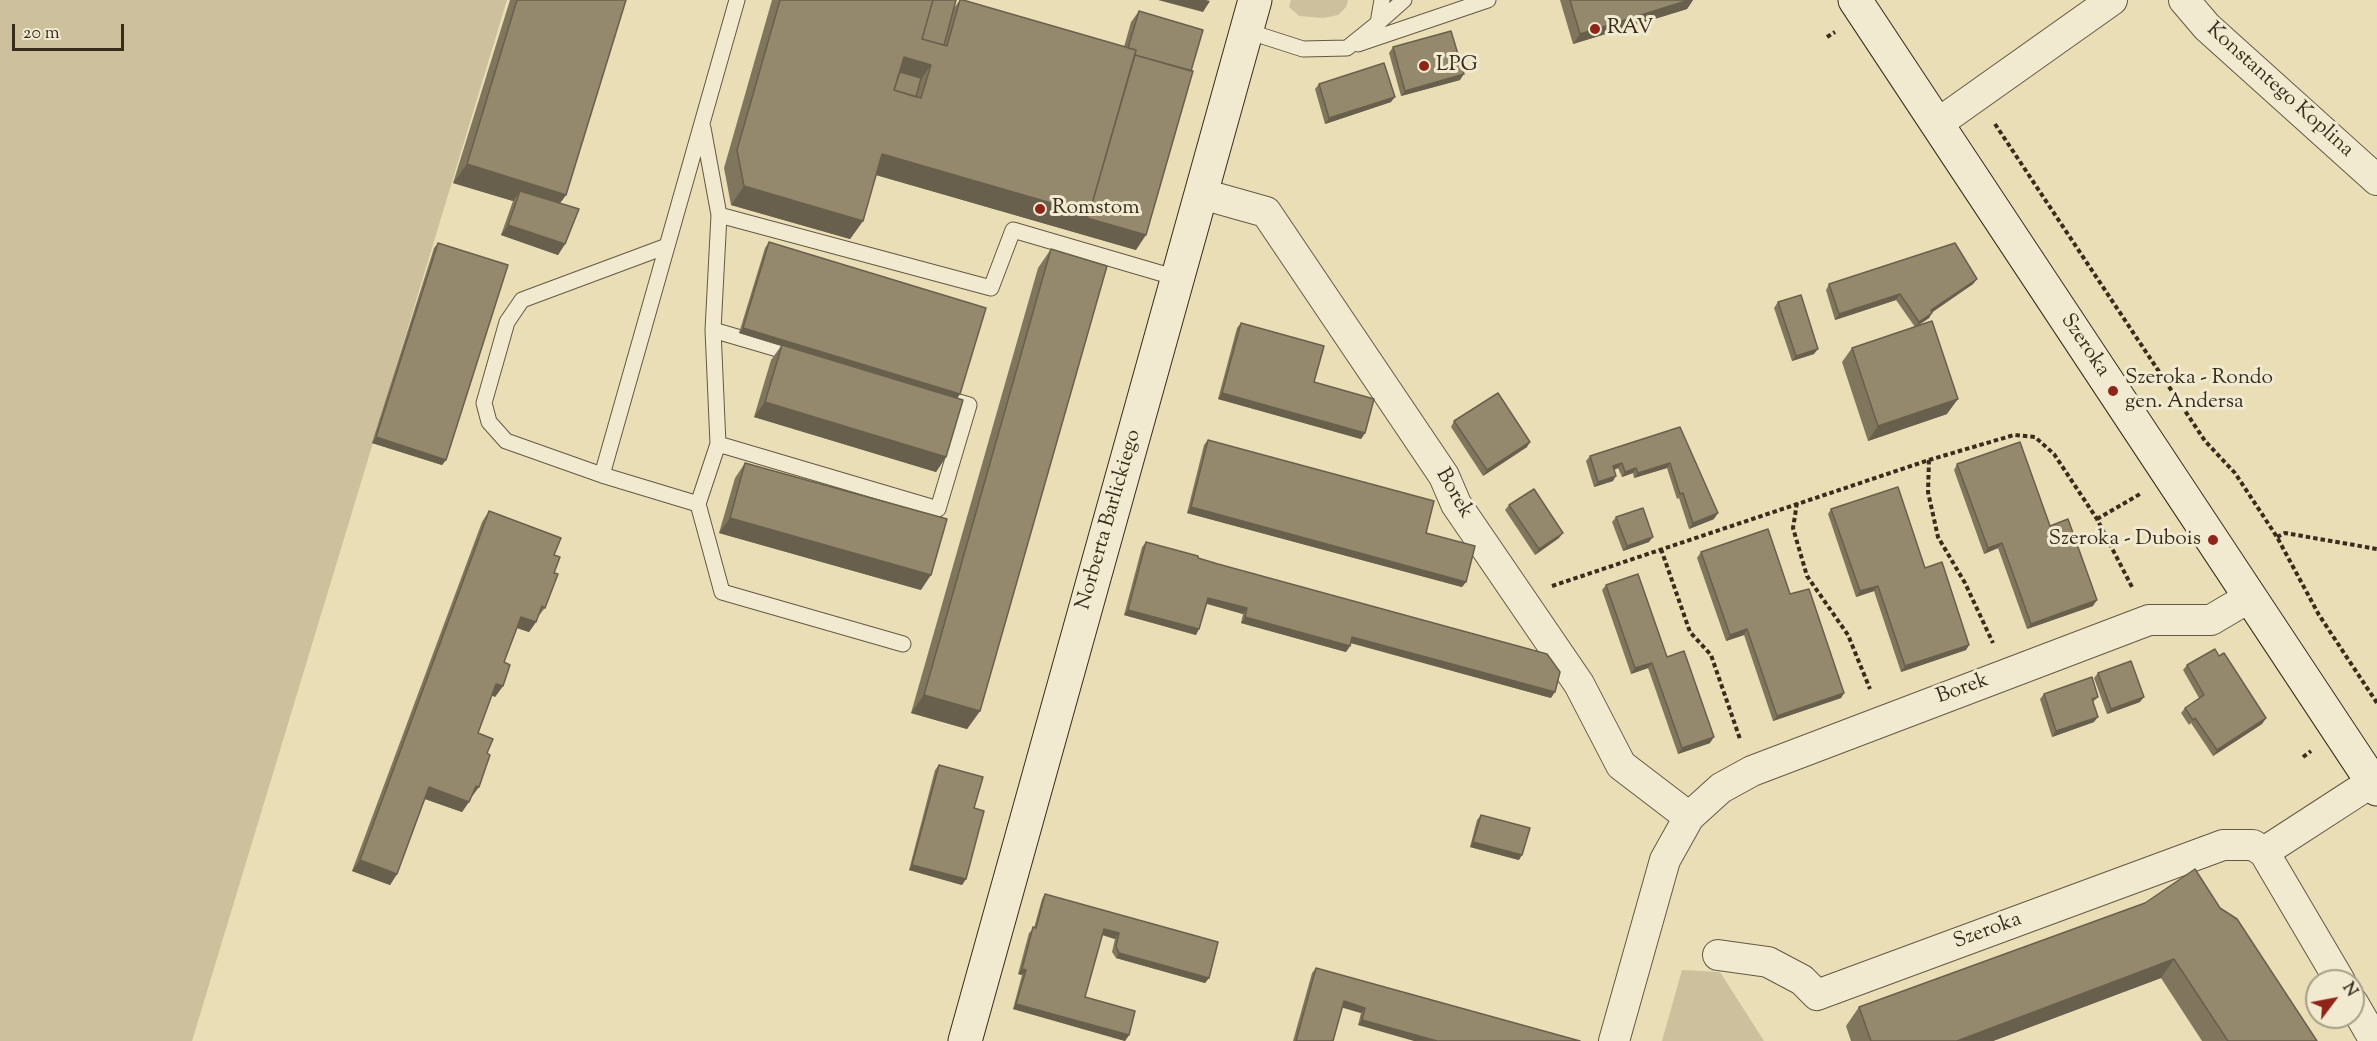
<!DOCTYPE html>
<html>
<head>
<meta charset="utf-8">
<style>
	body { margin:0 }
	#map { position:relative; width:2377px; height:1041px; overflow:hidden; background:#eadeb7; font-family:"Sorts Mill Goudy",serif }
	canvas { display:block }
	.north { position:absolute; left:2305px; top:969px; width:60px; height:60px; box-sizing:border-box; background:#f1ead0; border:2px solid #a79e88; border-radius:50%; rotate:58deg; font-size:16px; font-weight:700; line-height:24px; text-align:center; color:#382c1c }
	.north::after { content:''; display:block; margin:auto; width:21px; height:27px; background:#8f2418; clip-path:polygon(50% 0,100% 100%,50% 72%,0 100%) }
	.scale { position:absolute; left:12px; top:24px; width:112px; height:27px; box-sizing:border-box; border:3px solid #382c1c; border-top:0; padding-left:8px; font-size:18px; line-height:21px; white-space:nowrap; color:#382c1c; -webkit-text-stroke:4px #f1ead0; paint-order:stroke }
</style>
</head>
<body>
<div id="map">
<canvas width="2377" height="1041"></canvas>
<div class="north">N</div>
<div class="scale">20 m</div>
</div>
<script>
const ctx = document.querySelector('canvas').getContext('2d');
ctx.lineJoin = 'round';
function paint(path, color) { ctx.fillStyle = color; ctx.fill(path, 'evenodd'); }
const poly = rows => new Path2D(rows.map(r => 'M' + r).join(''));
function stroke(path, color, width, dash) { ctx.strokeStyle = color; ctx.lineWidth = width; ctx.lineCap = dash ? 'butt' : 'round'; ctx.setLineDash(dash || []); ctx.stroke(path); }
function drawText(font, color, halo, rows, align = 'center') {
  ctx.font = font + ' "Sorts Mill Goudy",serif'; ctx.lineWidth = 6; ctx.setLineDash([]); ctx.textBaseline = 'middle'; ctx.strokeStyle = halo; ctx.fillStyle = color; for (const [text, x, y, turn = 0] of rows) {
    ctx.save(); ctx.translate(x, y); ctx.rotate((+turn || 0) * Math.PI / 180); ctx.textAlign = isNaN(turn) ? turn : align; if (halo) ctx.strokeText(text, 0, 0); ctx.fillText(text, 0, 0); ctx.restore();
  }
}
paint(poly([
	[0,0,507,0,192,1041,0,1041],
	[1291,0,1348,0,1346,7,1338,15,1323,18,1299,16,1289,7],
	[1682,970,1720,972,1764,1041,1662,1041]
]), '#ccc09d');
const lane = poly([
	[1378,23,1404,0],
	[1247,31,1303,49,1347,48,1378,23,1382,0],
	[1358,44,1488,0],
	[719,215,991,288,1013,230,1177,278],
	[667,246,522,300,507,322,484,403,489,422,506,441,602,475,737,0],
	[713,330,798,355],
	[718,444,938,509,969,405,945,398],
	[602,475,698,504,718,444,713,330,719,215,703,128],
	[698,504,722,592,903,644]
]);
const street = poly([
	[2184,0,2207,27,2377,180],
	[1937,124,2112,0],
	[1202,194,1266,212,1444,476,1456,504,1579,684,1621,765,1689,817],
	[2264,852,2340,981],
	[1718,955,1768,962,1802,980,1817,995,2223,845,2253,845,2264,852,2372,782],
	[2353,1003,2375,1041],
	[1614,1041,1665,860,1689,817,1721,788,1752,771,2149,620,2211,620,2250,597]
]);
const secondary = poly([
	[1855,0,2377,789],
	[965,1041,1255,0]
]);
stroke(lane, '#645843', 17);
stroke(street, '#645843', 32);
stroke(secondary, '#382c1c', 35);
stroke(poly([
	[1827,37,1835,32],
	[1995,124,2205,441,2235,473,2277,537,2319,615,2377,703],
	[1929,460,1928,492,1938,537,1965,583,1993,643],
	[1797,503,1793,528,1807,576,1848,635,1870,689],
	[2097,519,2140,494],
	[2277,537,2285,533,2377,549],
	[1661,549,1690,632,1711,655,1740,739],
	[1552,586,1929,460,2014,435,2035,437,2054,454,2097,519,2133,589],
	[2303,757,2311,751]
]), '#382c1c', 4, [4.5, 3]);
stroke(lane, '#f1ead0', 15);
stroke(street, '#f1ead0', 30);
stroke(secondary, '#f1ead0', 33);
paint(poly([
	[510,0,626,0,566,195,560,203,565,244,558,255,501,235,513,201,453,183],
	[772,0,956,0,954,8,960,0,1124,47,1131,22,1139,11,1136,250,876,175,863,221,850,239,731,205,724,168],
	[1560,0,1693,0,1687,9,1573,44],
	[1393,47,1460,80,1401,96,1389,53],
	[1319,84,1391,102,1325,124,1315,89],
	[769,242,957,399,946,457,936,472,754,417,771,360,781,346,739,333,765,248],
	[438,243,446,460,442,465,372,443,434,248],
	[1051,249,980,711,967,729,911,713,1038,268],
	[1977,279,1973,284,1932,312,1929,318,1918,326,1947,414,1868,441,1842,362,1852,348,1915,327,1896,300,1835,320,1826,290,1829,284],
	[1778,302,1814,354,1792,361,1774,308],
	[1241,323,1314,382,1365,433,1361,439,1218,399,1237,328],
	[1454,421,1527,447,1483,476,1451,427],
	[1680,427,1714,519,1689,529,1679,498,1677,499,1667,468,1634,478,1633,473,1622,477,1618,468,1614,470,1613,481,1594,487,1586,461,1590,456],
	[1208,440,1426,533,1466,582,1462,587,1187,513,1204,445],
	[745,463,921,590,719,533,735,478],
	[1957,464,2050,526,2093,606,2027,629,1998,548,1984,554,1954,470],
	[1509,505,1559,538,1535,555,1505,510],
	[1831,509,1925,568,1969,645,1966,650,1901,672,1874,591,1856,597,1828,514],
	[489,511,554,573,545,608,537,618,536,622,529,632,517,628,504,662,503,686,495,697,492,695,478,733,471,798,462,812,425,799,397,874,390,885,352,871,482,522],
	[1616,517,1649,542,1623,551,1612,522],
	[1146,542,1198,558,1551,698,1350,643,1350,646,1346,652,1241,623,1243,614,1207,604,1196,635,1124,615,1142,547],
	[1701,552,1790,594,1844,693,1841,698,1773,721,1744,635,1726,641,1697,558],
	[1606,585,1667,657,1710,743,1678,754,1648,668,1631,674,1602,590],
	[2219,656,2266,718,2262,724,2213,756,2191,723,2189,725,2181,713,2185,708,2199,698,2183,670,2187,665],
	[2098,673,2140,702,2107,714,2094,678],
	[2044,694,2098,697,2093,702,2094,722,2052,737,2040,699],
	[939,765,974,808,966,879,962,885,909,870,935,770],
	[1481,815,1519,860,1470,847,1477,820],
	[1045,894,1209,978,1205,983,1116,958,1112,952,1115,939,1102,935,1085,997,1129,1035,1125,1041,1013,1009,1022,975,1018,974,1029,933,1034,928,1042,899],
	[2220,908,2317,1041,2202,1041,2161,978,1993,1041,1851,1041,1846,1026,1859,1007],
	[1316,968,1580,1041,1358,1025,1361,1013,1342,1007,1333,1041,1293,1041,1312,973]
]), '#80765e');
paint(poly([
	[1158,0,1206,0,1210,1,1203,12],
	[1689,0,1693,0,1687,9,1573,44,1580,34],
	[904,57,931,65,918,84,893,77],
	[1464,74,1460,80,1401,96,1405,91],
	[1395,97,1391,102,1325,124,1329,118],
	[882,154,1089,214,1146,235,1136,250,869,173],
	[467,164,566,195,553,213,520,191,513,201,453,183],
	[744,186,863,221,850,239,731,205],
	[508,225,565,244,558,255,501,235],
	[1977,279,1973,284,1927,316,1931,310],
	[1900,294,1896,300,1835,320,1839,314],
	[1932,313,1929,318,1915,327,1919,322],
	[743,328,960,394,957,399,739,333],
	[1818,349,1814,354,1792,361,1796,356],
	[1222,393,1365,433,1361,439,1218,399],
	[1958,399,1947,414,1868,441,1878,426],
	[765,402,946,457,936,472,754,417],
	[376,437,446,460,442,465,372,443],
	[1530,442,1527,447,1483,476,1487,470],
	[1622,463,1618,468,1609,472,1613,466],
	[1670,463,1667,468,1634,478,1638,473],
	[1636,468,1633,473,1622,477,1625,472],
	[1616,476,1613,481,1594,487,1598,482],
	[1191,507,1466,582,1462,587,1187,513],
	[1718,513,1714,519,1689,529,1693,523],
	[730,518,931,575,921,590,719,533],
	[1563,533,1559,538,1535,555,1539,549],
	[1653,537,1649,542,1623,551,1627,546],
	[2002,543,1998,548,1984,554,1988,548],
	[1878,586,1874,591,1856,597,1860,591],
	[1208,598,1247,608,1243,614,1205,603],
	[2097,600,2093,606,2027,629,2031,624],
	[1128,610,1199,629,1196,635,1124,615],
	[521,617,536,622,529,632,514,627],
	[1245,617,1350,646,1346,652,1241,623],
	[1747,629,1744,635,1726,641,1730,635],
	[1352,637,1555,692,1551,698,1348,642],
	[1969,645,1966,650,1901,672,1905,666],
	[1652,663,1648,668,1631,674,1635,668],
	[496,684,503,686,495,697,489,694],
	[1844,693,1841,698,1773,721,1777,716],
	[924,695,980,711,967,729,911,713],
	[2144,697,2140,702,2107,714,2111,709],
	[2098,717,2094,722,2052,737,2056,731],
	[2266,718,2262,724,2213,756,2217,750],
	[1714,737,1710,743,1678,754,1682,748],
	[476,786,479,787,471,798],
	[429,787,469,802,462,812,422,798],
	[1473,842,1522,855,1519,860,1470,847],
	[360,860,397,874,390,885,352,871],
	[912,865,966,879,962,885,909,870],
	[1104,929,1119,933,1115,939,1100,934],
	[1119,953,1209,978,1205,983,1116,958],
	[2174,959,2161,978,1993,1041,1957,1041],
	[1022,969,1026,970,1022,975,1018,974],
	[1344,1001,1365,1008,1361,1013,1340,1007],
	[1016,1004,1129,1035,1125,1041,1013,1009],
	[1362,1020,1437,1041,1414,1041,1358,1025]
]), '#68604c');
const building = poly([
	[517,0,626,0,566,195,467,164,517,0],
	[780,0,933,0,922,39,947,46,960,0,963,0,1136,50,1089,214,882,154,863,221,744,186,737,150,780,0],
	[904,57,931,65,921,98,894,90,904,57],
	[933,0,956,0,944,45,922,39,933,0],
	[1570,0,1689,0,1580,34,1570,0],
	[1139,11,1203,30,1191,71,1135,55,1136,50,1128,48,1139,11],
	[1451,31,1464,74,1405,91,1393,47,1451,31],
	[1135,55,1193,71,1146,235,1087,218,1089,214,1135,55],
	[1384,63,1395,97,1329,118,1319,84,1384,63],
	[900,72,921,78,916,97,894,90,900,72],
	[520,191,579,209,565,244,508,225,520,191],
	[769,242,986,308,960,394,743,328,769,242],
	[438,243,508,265,446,460,376,437,438,243],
	[1955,243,1977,279,1931,310,1932,313,1919,322,1900,294,1839,314,1829,284,1955,243],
	[1051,249,1107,266,980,711,924,695,1051,249],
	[1801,295,1818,349,1796,356,1778,302,1801,295],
	[1932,321,1958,399,1878,426,1852,348,1932,321],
	[1241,323,1324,346,1314,382,1374,399,1365,433,1222,393,1241,323],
	[782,345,963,400,946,457,765,402,782,345],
	[1498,393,1530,442,1487,470,1454,421,1498,393],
	[1680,427,1718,513,1693,523,1683,493,1680,494,1670,463,1638,473,1636,468,1625,472,1622,463,1613,466,1616,476,1598,482,1590,456,1680,427],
	[1208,440,1434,501,1426,533,1475,546,1466,582,1191,507,1208,440],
	[2020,442,2050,526,2068,519,2097,600,2031,624,2002,543,1988,548,1957,464,2020,442],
	[745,463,947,519,931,575,730,518,745,463],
	[1898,487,1925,568,1942,562,1969,645,1905,666,1878,586,1860,591,1831,509,1898,487],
	[1534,489,1563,533,1539,549,1509,505,1534,489],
	[1643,508,1653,537,1627,546,1616,517,1643,508],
	[489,511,561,538,554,555,560,557,554,573,558,574,545,608,542,606,536,622,521,617,504,662,510,665,503,686,496,684,478,733,493,739,487,753,490,755,479,787,476,786,469,802,429,787,397,874,360,860,489,511],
	[1768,529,1790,594,1809,589,1844,693,1777,716,1747,629,1730,635,1701,552,1768,529],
	[1146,542,1198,556,1198,558,1218,564,1547,654,1560,672,1555,692,1352,637,1350,646,1245,617,1247,608,1208,598,1199,629,1128,610,1146,542],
	[1638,574,1667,657,1684,651,1714,737,1682,748,1652,663,1635,668,1606,585,1638,574],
	[2215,649,2219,656,2224,653,2266,718,2217,750,2195,718,2193,720,2185,708,2204,695,2187,665,2215,649],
	[2131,661,2144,697,2111,709,2098,673,2131,661],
	[2092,677,2098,697,2092,699,2098,717,2056,731,2044,694,2092,677],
	[939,765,983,777,974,808,984,811,966,879,912,865,939,765],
	[1481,815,1530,828,1522,855,1473,842,1481,815],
	[2195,869,2220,908,2237,919,2317,1041,2228,1041,2174,959,1957,1041,1871,1041,1859,1007,2145,903,2195,869],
	[1045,894,1218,942,1209,978,1119,953,1116,946,1119,933,1104,929,1085,997,1135,1011,1129,1035,1016,1004,1026,970,1022,969,1033,927,1036,928,1045,894],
	[1316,968,1580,1041,1437,1041,1362,1020,1365,1008,1344,1001,1333,1041,1296,1041,1316,968]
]);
paint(building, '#95896d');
stroke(building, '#68604c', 1.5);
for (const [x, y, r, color] of [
	[1595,29,6,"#8f2418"],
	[1424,66,6,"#8f2418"],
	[1040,209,6,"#8f2418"],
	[2113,391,6,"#8f2418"],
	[2213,540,6,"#8f2418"]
]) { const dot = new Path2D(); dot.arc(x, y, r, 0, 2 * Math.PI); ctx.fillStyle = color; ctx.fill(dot); stroke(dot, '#f1ead0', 2); }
drawText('21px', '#382c1c', '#f1ead0', [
	["RAV",1607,29],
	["LPG",1436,66],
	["Romstom",1052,209],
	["Szeroka - Rondo",2125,379],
	["gen. Andersa",2125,403],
	["Szeroka - Dubois",2201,540,"right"]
], 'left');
drawText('21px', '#382c1c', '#f1ead0', [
	["Konstantego Koplina",2279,91,42],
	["Szeroka",2084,346,56],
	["Borek",1453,494,60],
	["Norberta Barlickiego",1110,520,-74],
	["Borek",1963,690,-20],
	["Szeroka",1988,932,-20]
]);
</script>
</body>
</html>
